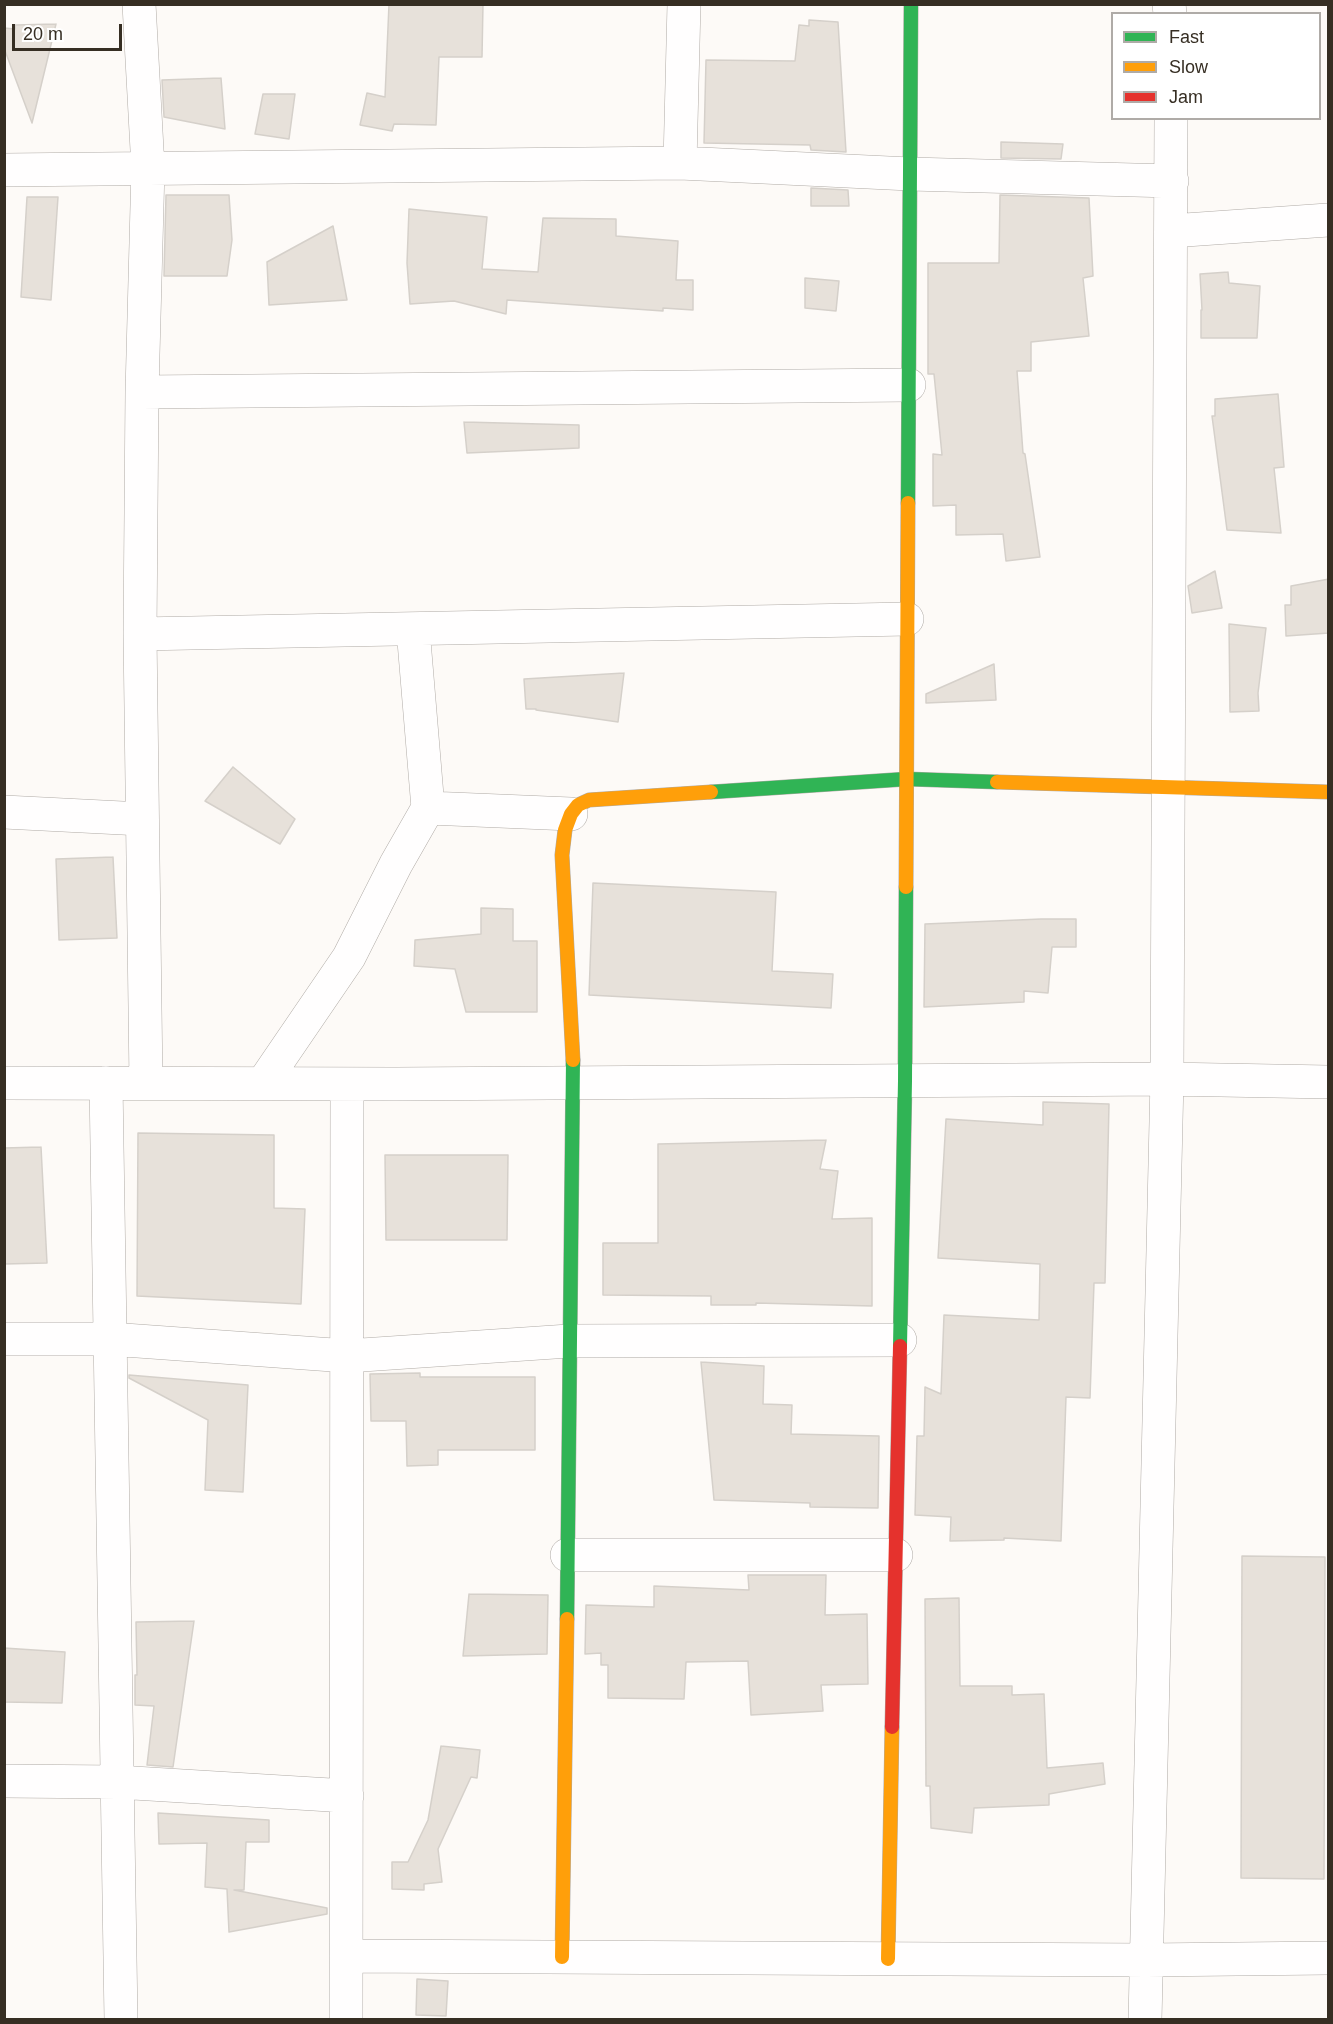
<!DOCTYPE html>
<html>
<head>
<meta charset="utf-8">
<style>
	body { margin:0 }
	#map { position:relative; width:1333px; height:2024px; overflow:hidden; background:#fdfaf7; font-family:Helvetica,sans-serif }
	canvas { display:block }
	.frame { position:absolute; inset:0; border:6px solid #362e23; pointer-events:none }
	.legend { position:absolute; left:1111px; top:12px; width:210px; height:108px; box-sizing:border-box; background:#fff; border:2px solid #afaba7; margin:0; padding:8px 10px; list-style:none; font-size:18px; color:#362e23 }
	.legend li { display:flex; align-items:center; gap:12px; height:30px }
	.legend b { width:30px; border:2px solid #afaba7 }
	.scale { position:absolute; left:12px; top:24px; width:110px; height:27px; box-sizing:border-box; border:3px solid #362e23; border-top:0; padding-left:8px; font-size:18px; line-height:21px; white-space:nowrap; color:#362e23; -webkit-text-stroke:4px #fff; paint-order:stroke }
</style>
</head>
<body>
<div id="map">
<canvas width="1333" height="2024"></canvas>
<div class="frame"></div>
<ul class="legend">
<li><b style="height:8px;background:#30b455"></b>Fast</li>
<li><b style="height:8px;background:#ff9f0a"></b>Slow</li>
<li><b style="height:8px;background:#e5322d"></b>Jam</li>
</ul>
<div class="scale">20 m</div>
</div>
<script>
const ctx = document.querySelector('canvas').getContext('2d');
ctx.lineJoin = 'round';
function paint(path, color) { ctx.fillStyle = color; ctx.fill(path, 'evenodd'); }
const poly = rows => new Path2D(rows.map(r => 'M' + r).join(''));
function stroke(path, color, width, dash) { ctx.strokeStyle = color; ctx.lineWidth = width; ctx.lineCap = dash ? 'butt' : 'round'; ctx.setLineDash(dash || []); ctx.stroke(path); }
const building = poly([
	[389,4,483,4,482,57,439,57,436,125,394,124,392,131,360,125,367,93,385,97,389,4],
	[809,20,838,22,846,152,811,150,810,145,704,143,706,60,795,61,799,25,809,26,809,20],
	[56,24,32,123,4,48,4,28,15,29,15,25,56,24],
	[221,78,225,129,164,117,162,80,221,78],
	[263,94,295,94,289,139,255,134,263,94],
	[1001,142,1063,144,1061,159,1001,158,1001,142],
	[811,188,848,190,849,206,811,206,811,188],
	[166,195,229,195,232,240,227,276,164,276,166,195],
	[1000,195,1089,198,1093,276,1083,278,1089,336,1031,342,1031,371,1017,371,1023,453,1025,454,1040,557,1006,561,1003,534,956,535,956,505,933,506,933,454,942,455,934,374,928,374,928,263,999,263,1000,195],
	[27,197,58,197,51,300,21,297,27,197],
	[409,209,487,217,482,269,538,272,543,218,616,219,616,236,678,241,676,280,693,280,693,310,663,308,663,311,507,300,506,314,454,301,410,304,407,263,409,209],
	[333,226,347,300,269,305,267,262,333,226],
	[1228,272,1229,283,1260,286,1257,338,1201,338,1201,310,1202,310,1200,274,1228,272],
	[805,278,839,281,836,311,805,308,805,278],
	[1278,394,1284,467,1274,468,1281,533,1227,530,1212,416,1215,416,1215,399,1278,394],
	[464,422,579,425,579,448,467,453,464,422],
	[1215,571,1222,608,1192,613,1188,586,1215,571],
	[1329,579,1329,633,1286,636,1285,605,1291,605,1291,586,1329,579],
	[1229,624,1266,628,1258,693,1259,711,1230,712,1229,624],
	[994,664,996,700,926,703,926,694,994,664],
	[624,673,618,722,536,710,536,709,526,709,524,679,624,673],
	[233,767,295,819,280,844,205,801,233,767],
	[113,857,117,938,59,940,56,859,113,857],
	[593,883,776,892,772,971,833,974,831,1008,589,995,593,883],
	[481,908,513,909,513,941,537,941,537,1012,466,1012,455,969,414,966,415,940,481,934,481,908],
	[1041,919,1076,919,1076,947,1052,947,1048,993,1024,991,1024,1002,924,1007,925,924,1041,919],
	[1043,1102,1109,1104,1105,1283,1094,1283,1090,1398,1066,1397,1061,1541,1004,1538,1004,1540,950,1541,951,1517,915,1515,917,1436,924,1436,925,1387,941,1394,944,1315,1039,1320,1040,1264,938,1258,946,1119,1043,1125,1043,1102],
	[138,1133,274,1135,274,1208,305,1209,301,1304,137,1296,138,1133],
	[826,1140,820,1169,838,1171,832,1219,872,1218,872,1306,756,1303,756,1305,711,1305,711,1296,603,1295,603,1243,658,1243,658,1144,826,1140],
	[41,1147,47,1263,4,1264,4,1148,41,1147],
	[385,1155,508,1155,507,1240,386,1240,385,1155],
	[701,1362,764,1366,763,1404,792,1405,791,1434,879,1436,878,1508,810,1507,810,1503,714,1500,701,1362],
	[420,1373,420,1377,535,1377,535,1450,438,1450,438,1465,407,1466,406,1421,371,1421,370,1374,420,1373],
	[129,1375,248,1385,243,1492,205,1490,208,1420,129,1378,129,1375],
	[1242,1556,1325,1557,1324,1879,1241,1878,1242,1556],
	[748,1575,826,1575,825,1615,867,1614,868,1684,821,1685,823,1711,751,1715,748,1661,686,1662,684,1699,608,1698,608,1665,601,1665,601,1653,585,1654,586,1605,654,1607,654,1586,749,1590,748,1575],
	[469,1594,548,1595,547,1654,463,1656,469,1594],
	[959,1598,960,1686,1012,1686,1012,1695,1044,1694,1047,1768,1103,1763,1105,1784,1049,1794,1049,1805,974,1808,972,1833,931,1828,930,1786,926,1786,925,1599,959,1598],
	[194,1621,173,1767,147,1765,154,1706,135,1705,135,1675,137,1675,136,1622,194,1621],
	[4,1648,65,1652,62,1703,4,1702,4,1648],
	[441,1746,480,1750,477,1778,471,1777,438,1849,442,1882,424,1884,424,1890,392,1889,392,1862,408,1862,428,1820,441,1746],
	[158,1813,269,1820,269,1842,246,1842,244,1890,234,1890,327,1908,327,1914,229,1932,227,1889,205,1887,207,1843,159,1844,158,1813],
	[417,1979,448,1981,446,2016,416,2015,417,1979]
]);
paint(building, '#e7e1da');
stroke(building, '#d5d0ca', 1.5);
const street = poly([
	[139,4,148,168,142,392,140,634,146,1082],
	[1169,4,1170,14],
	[680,163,684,4],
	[4,170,680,163,910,174,1172,181],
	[1171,231,1328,220],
	[142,392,909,385],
	[140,634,907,619],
	[428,808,571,814],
	[4,812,142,819],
	[4,1083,396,1084,1167,1079,1328,1082],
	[106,1083,121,2020],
	[263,1083,349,957,396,864,428,808,413,629],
	[4,1339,110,1339,347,1356,569,1341,900,1340],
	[567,1555,896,1555],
	[4,1781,117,1782,347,1796],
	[346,1956,1147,1960,1328,1958],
	[346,2020,347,1084],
	[1145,2020,1167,1079,1171,118]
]);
const fast = poly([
	[908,503,911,4],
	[711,792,907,779,997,782],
	[900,1346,905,1081,906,887],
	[567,1619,573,1060]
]);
const slow = poly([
	[997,782,1328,792],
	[906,887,908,503],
	[573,1060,562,855,565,830,571,814,578,805,589,800,711,792],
	[562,1957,567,1619],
	[888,1959,892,1727]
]);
const jam = poly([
	[892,1727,900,1346]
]);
stroke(street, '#b0aba6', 34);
stroke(fast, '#b0aba6', 15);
stroke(slow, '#b0aba6', 15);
stroke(jam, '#b0aba6', 15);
stroke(street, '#fffefe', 33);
stroke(fast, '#30b455', 14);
stroke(slow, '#ff9f0a', 14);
stroke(jam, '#e5322d', 14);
</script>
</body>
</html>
